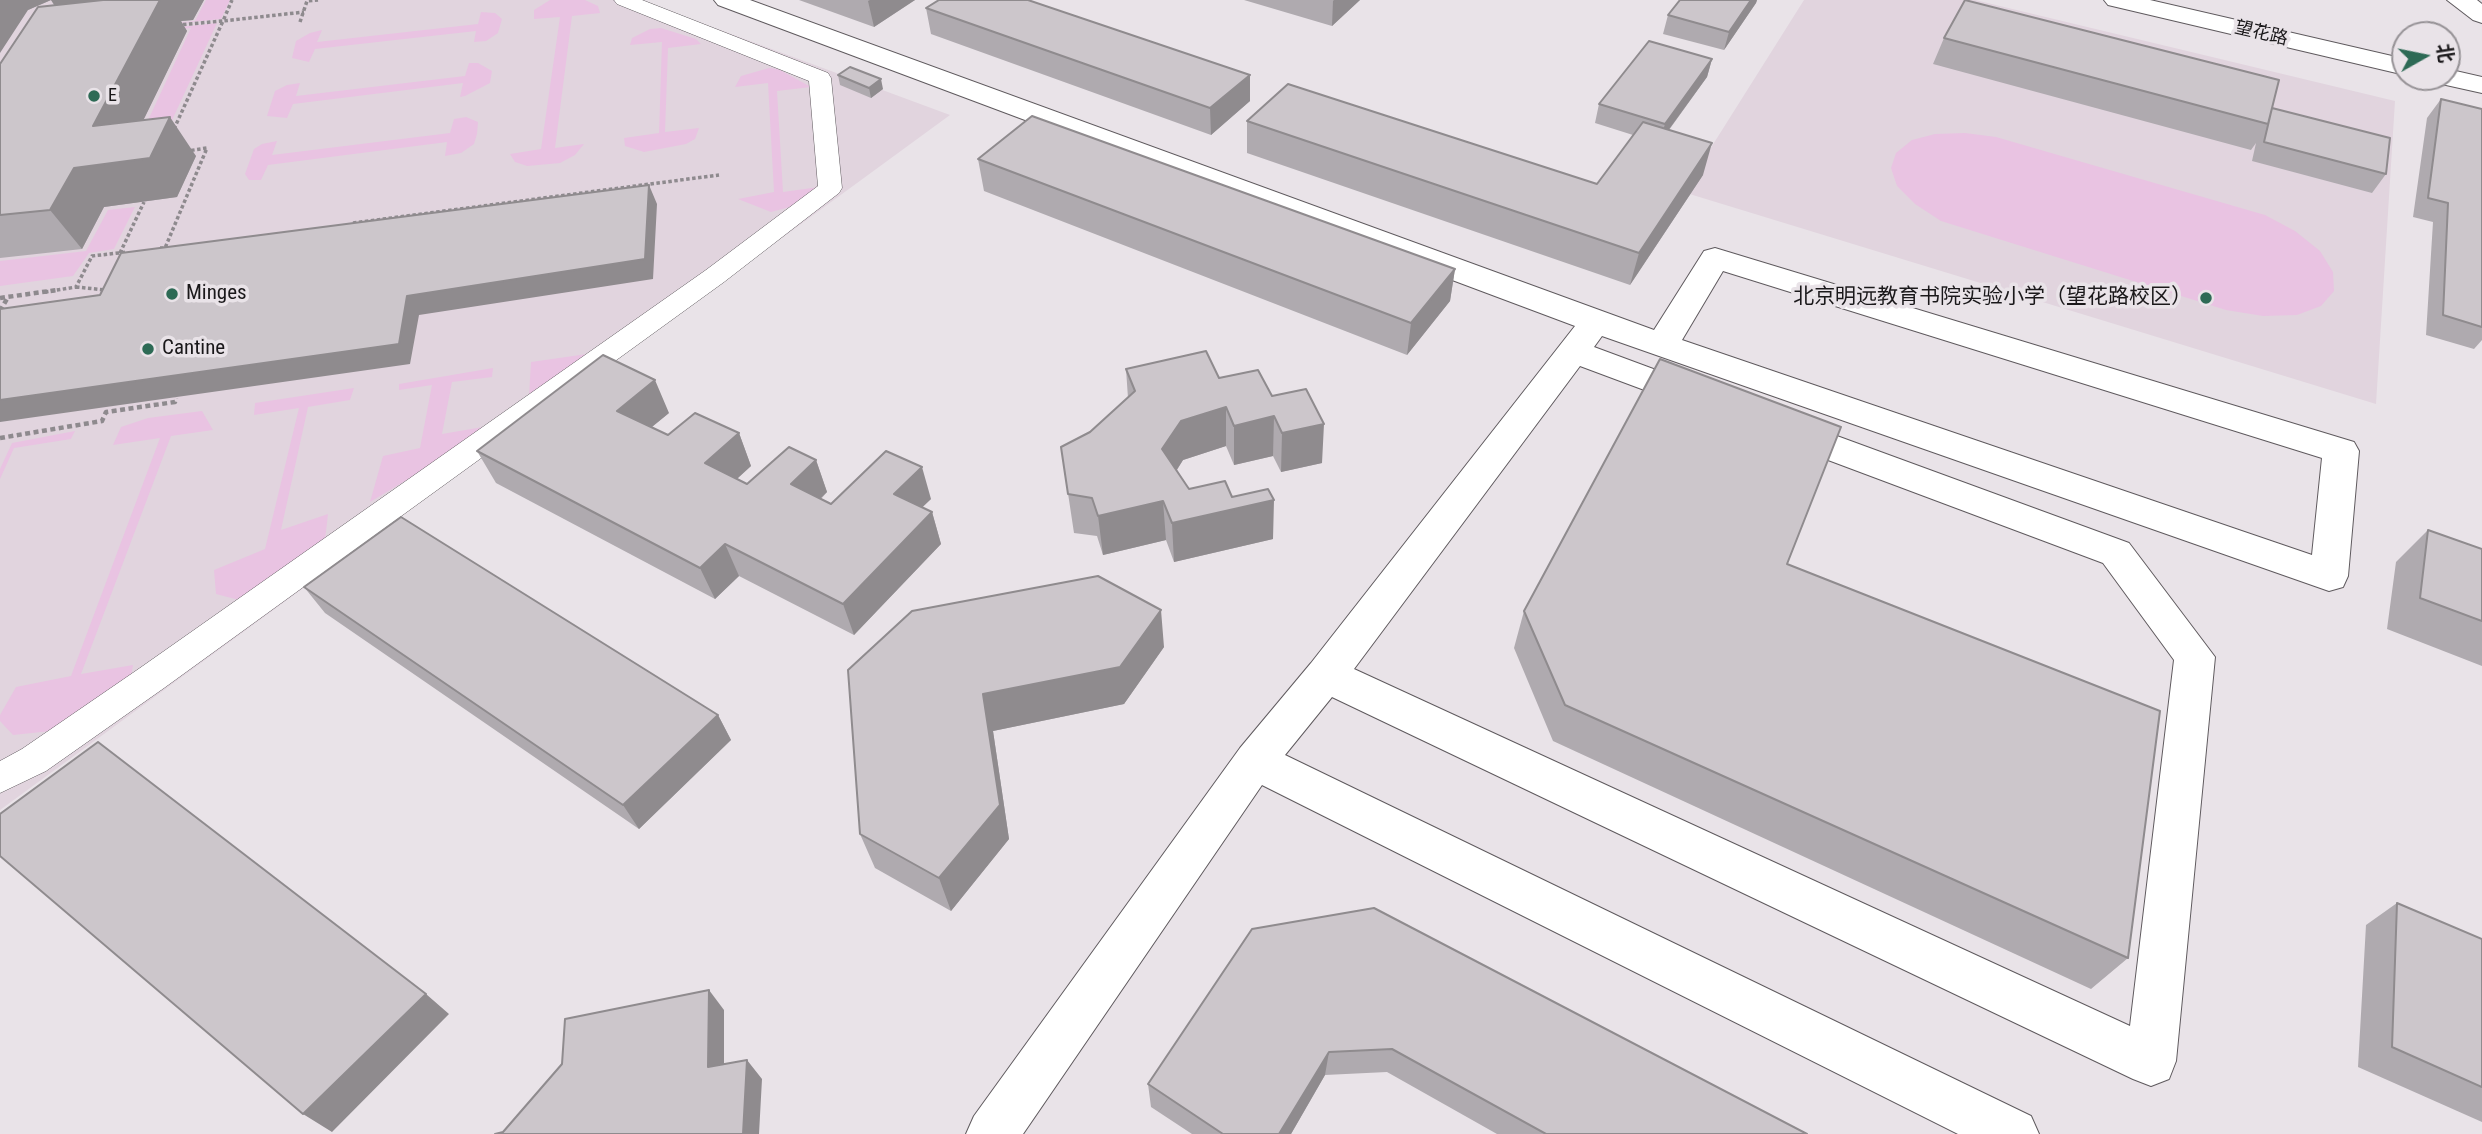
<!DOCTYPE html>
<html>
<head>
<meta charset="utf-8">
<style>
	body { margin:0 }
	#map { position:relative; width:2482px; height:1134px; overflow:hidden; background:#e9e3e8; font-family:"Roboto Condensed","Noto Sans SC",sans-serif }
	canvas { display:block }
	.north { position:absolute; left:2391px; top:21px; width:70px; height:70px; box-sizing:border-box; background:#e9e3e8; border:2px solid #969296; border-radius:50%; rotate:81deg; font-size:19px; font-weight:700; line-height:28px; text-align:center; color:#1a181a }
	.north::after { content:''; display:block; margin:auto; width:24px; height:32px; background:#2d6a55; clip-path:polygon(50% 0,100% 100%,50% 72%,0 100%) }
</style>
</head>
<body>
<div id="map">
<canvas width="2482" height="1134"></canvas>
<div class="north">北</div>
</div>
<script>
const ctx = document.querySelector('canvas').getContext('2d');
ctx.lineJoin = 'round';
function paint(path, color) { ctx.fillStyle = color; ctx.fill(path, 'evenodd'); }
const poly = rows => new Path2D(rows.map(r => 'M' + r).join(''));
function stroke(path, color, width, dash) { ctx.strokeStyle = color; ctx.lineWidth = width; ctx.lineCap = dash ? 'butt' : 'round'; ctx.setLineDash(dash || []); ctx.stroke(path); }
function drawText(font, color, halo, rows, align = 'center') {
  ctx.font = font + ' "Roboto Condensed","Noto Sans SC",sans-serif'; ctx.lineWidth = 7; ctx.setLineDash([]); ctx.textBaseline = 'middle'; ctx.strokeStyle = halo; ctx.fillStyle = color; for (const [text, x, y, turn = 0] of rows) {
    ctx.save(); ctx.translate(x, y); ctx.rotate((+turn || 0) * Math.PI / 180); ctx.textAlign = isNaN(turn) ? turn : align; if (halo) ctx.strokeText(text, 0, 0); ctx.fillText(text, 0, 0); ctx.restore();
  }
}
paint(poly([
	[0,0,639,0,950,115,0,810],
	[1804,0,1975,0,2395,101,2376,404,1683,192]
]), '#e1d4de');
paint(poly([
	[206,0,230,0,221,19,39,38,195,21],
	[550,0,585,0,598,6,600,13,572,16,555,148,584,144,575,155,560,163,527,166,515,162,510,154,541,149,560,17,534,19,534,10],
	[481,12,495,13,502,19,498,33,486,41,474,42,476,31,315,49,309,62,292,58,296,41,310,33,322,30,317,42,478,24],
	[217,23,155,157,129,161,191,28,60,43,39,42],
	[661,28,696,39,701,44,668,48,665,132,699,128,695,139,686,144,644,152,625,146,624,138,659,133,662,42,630,45,632,38,650,29],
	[469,63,478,63,492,71,490,83,465,96,460,97,463,83,293,104,287,118,267,116,275,91,287,85,300,83,296,96,465,76],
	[769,68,778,69,811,87,777,91,783,192,819,187,801,204,771,212,738,199,774,192,768,83,735,87,741,76],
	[466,117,478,122,477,134,474,144,461,153,445,156,447,142,268,165,261,180,249,180,245,174,254,149,262,144,277,141,272,155,450,133,454,119],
	[1965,133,1996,137,2265,215,2295,231,2320,251,2333,272,2334,291,2321,306,2297,315,2263,316,2226,310,1941,221,1915,204,1897,186,1891,168,1896,153,1912,140,1935,134],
	[135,207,114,249,89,253,73,276,0,286,0,261,86,251,108,210],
	[587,354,529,396,531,362],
	[493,368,492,377,452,382,442,434,483,427,480,436,370,502,383,456,420,448,432,385,399,390,399,384],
	[354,388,350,400,308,407,281,530,328,514,325,540,239,600,216,594,214,570,265,549,299,408,254,415,255,403],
	[202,411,213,430,171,436,81,674,133,665,130,682,51,731,13,735,0,721,0,715,16,687,71,676,160,438,113,445,121,427,148,418],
	[75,431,71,439,14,448,0,479,0,469,12,443]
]), '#e9c3e2');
const lane = poly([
	[614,0,642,0,828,73,831,78,842,188,839,193,724,282,164,688,46,771,0,793,0,761,22,749,140,668,706,270,818,186,809,81,617,4,614,0]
]);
const street = poly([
	[714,0,750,0,1654,330,1704,251,1715,248,2354,442,2359,451,2348,576,2343,587,2329,591,1602,336,1594,347,1710,390,1715,398,1710,406,1698,410,1580,366,1354,669,2130,1026,2174,660,2103,563,1772,439,1766,430,1772,421,1784,418,1796,421,2129,543,2215,657,2176,1061,2169,1079,2151,1086,2133,1079,1332,697,1285,755,2031,1116,2039,1134,1958,1134,1262,785,1023,1134,966,1134,974,1116,1240,748,1311,663,1575,326,718,5,714,0],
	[1723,271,2322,458,2312,555,1682,340,1723,271],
	[2447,0,2477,0,2482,4,2482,23,2473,20,2447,0]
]);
const secondary = poly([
	[2104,0,2150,0,2405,59,2405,75,2108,5,2104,0],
	[2447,69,2482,77,2482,93,2437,83,2434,77,2447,77,2447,69]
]);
stroke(lane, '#5f5a5e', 1);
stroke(street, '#5f5a5e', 2);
stroke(secondary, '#5f5a5e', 2);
stroke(poly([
	[300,22,307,1,318,0],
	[177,25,223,21,232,0],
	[174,129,223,21,304,12],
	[353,223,719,175],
	[160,248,165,248,207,148,187,151],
	[120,253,144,202],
	[76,287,106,290],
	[45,292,76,287,92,256,127,252]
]), '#8e8a8e', 3.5, [3.5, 2.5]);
stroke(poly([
	[0,298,57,290],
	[0,311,8,297],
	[0,438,102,421,106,412,175,402,176,398]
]), '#8e8a8e', 4.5, [5, 3.5]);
paint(lane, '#fff');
paint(street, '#fff');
paint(secondary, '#fff');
paint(poly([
	[0,0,204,0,193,20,181,21,187,31,143,120,196,156,177,197,104,207,82,249,0,258,0,64,54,5,51,0,28,10],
	[799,0,915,0,874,27],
	[1244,0,1360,0,1332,26],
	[1680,0,1757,0,1756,3,1724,50,1663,34,1668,15],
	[926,8,1250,101,1211,135,931,34],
	[1944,38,2272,108,2386,174,2372,193,2252,161,2256,143,2251,150,1933,64],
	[1712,59,1707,77,1669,130,1703,175,1630,285,1247,153,1247,121,1597,184,1633,135,1595,123,1599,104],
	[838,75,883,89,871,98,840,85],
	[2441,99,2482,109,2482,340,2474,349,2426,335,2433,222,2413,217,2427,118],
	[978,159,1455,269,1450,301,1407,355,984,191],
	[1126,369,1219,378,1272,396,1322,463,1281,472,1273,456,1234,465,1226,446,1183,460,1177,470,1189,489,1232,497,1273,539,1174,562,1166,540,1103,555,1097,536,1074,533,1061,447,1090,432,1128,398],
	[669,413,652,427,668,435,739,433,751,466,737,479,747,484,816,460,827,492,821,499,831,504,931,499,922,507,932,512,941,544,854,635,739,576,715,599,496,483,477,451],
	[2428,530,2482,549,2482,666,2387,629,2396,562],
	[1098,576,1164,647,1124,704,993,731,1009,839,951,911,875,868,860,834],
	[304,587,718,715,731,740,639,829,325,613],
	[1524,611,2128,958,2091,989,1553,741,1514,648],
	[2397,903,2482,939,2482,1122,2358,1067,2366,925],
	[1252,929,1807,1134,1497,1134,1387,1072,1325,1075,1291,1134,1192,1134,1151,1107,1148,1084]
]), '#afaaaf');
paint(poly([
	[0,0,204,0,193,20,181,21,187,31,123,162,170,117,196,156,177,197,104,207,82,249,50,210,93,126,74,33,51,0,28,10,0,53],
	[870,0,915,0,874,27,868,1],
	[1334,0,1360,0,1332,26,1333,1],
	[1751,0,1757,0,1756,3,1724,50,1729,32],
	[1712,59,1707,77,1659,143,1665,124],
	[1250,75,1250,101,1211,135,1210,108],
	[881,79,883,89,871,98,869,88],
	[1712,143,1703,175,1630,285,1639,253],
	[649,185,657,204,653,279,419,315,410,364,0,422,0,400,407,296],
	[1455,269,1450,301,1407,355,1411,323],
	[655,380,669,413,632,443,617,411],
	[1226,407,1226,446,1183,460,1165,488,1162,449,1181,421],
	[1274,416,1273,456,1234,465,1234,426],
	[1324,424,1322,463,1281,472,1282,433],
	[739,433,751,466,719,495,705,463],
	[816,460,827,492,802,516,791,484],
	[922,467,931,499,903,526,894,494],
	[1274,500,1273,539,1174,562,1172,523],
	[1163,501,1166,540,1103,555,1098,516],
	[932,512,941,544,854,635,843,604],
	[725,544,739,576,715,599,700,568],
	[1161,610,1164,647,1124,704,993,731,1009,839,951,911,939,878,983,694],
	[718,715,731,740,639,829,623,805],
	[709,990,724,1010,724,1086,708,1067],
	[426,994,449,1014,332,1132,303,1114],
	[1329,1052,1325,1075,1291,1134,1279,1134],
	[747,1060,762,1079,759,1134,743,1134]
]), '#8f8b8e');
const building = poly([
	[103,0,160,0,93,126,170,117,150,158,74,168,50,210,0,215,0,64,38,7,103,0],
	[939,0,1028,0,1250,75,1210,108,926,8,939,0],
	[1680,0,1751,0,1729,32,1668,15,1680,0],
	[1965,0,2279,80,2268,124,1944,38,1965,0],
	[1649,41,1712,59,1665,124,1599,104,1649,41],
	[850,67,881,79,869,88,838,75,850,67],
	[1288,84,1597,184,1643,122,1712,143,1639,253,1247,121,1288,84],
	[2441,99,2482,109,2482,327,2443,315,2448,203,2428,198,2441,99],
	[2272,108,2390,138,2386,174,2264,142,2272,108],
	[1032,116,1455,269,1411,323,978,159,1032,116],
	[649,185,645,259,407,296,399,344,0,400,0,309,100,295,121,253,649,185],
	[1206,351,1219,378,1258,370,1272,396,1306,389,1324,424,1282,433,1274,416,1234,426,1226,407,1181,421,1162,449,1189,489,1225,481,1232,497,1268,489,1274,500,1172,523,1163,501,1098,516,1092,498,1068,494,1061,447,1090,432,1135,391,1126,369,1206,351],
	[603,355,655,380,617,411,668,435,695,413,739,433,705,463,747,484,789,447,816,460,791,484,831,504,886,451,922,467,894,494,932,512,843,604,725,544,700,568,477,451,603,355],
	[1660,359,1841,427,1787,564,2160,711,2128,958,1565,705,1524,611,1660,359],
	[401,517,718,715,623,805,304,587,401,517],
	[2428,530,2482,549,2482,621,2420,598,2428,530],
	[1098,576,1161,610,1120,667,983,694,1000,805,939,878,860,834,848,670,912,611,1098,576],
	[98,742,426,994,303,1114,0,856,0,814,98,742],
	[2397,903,2482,939,2482,1087,2392,1047,2397,903],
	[1374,908,1807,1134,1546,1134,1392,1049,1329,1052,1279,1134,1223,1134,1148,1084,1252,929,1374,908],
	[709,990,708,1067,747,1060,743,1134,495,1134,503,1132,562,1064,565,1019,709,990]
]);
paint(building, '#ccc6cb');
stroke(building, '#8f8b8e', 2);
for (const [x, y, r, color] of [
	[94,96,7,"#2d6a55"],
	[172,294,7,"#2d6a55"],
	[2206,298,7,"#2d6a55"],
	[148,349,7,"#2d6a55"]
]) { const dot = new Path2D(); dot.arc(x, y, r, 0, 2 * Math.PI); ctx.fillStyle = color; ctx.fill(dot); stroke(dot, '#e9e3e8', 2.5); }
drawText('18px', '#1a181a', '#e9e3e8', [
	["望花路",2261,34,13]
]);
drawText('18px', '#1a181a', '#e9e3e8', [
	["E",108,96]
], 'left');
drawText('21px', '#1a181a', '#e9e3e8', [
	["Minges",186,294],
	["北京明远教育书院实验小学（望花路校区）",2192,298,"right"],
	["Cantine",162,349]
], 'left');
</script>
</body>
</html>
